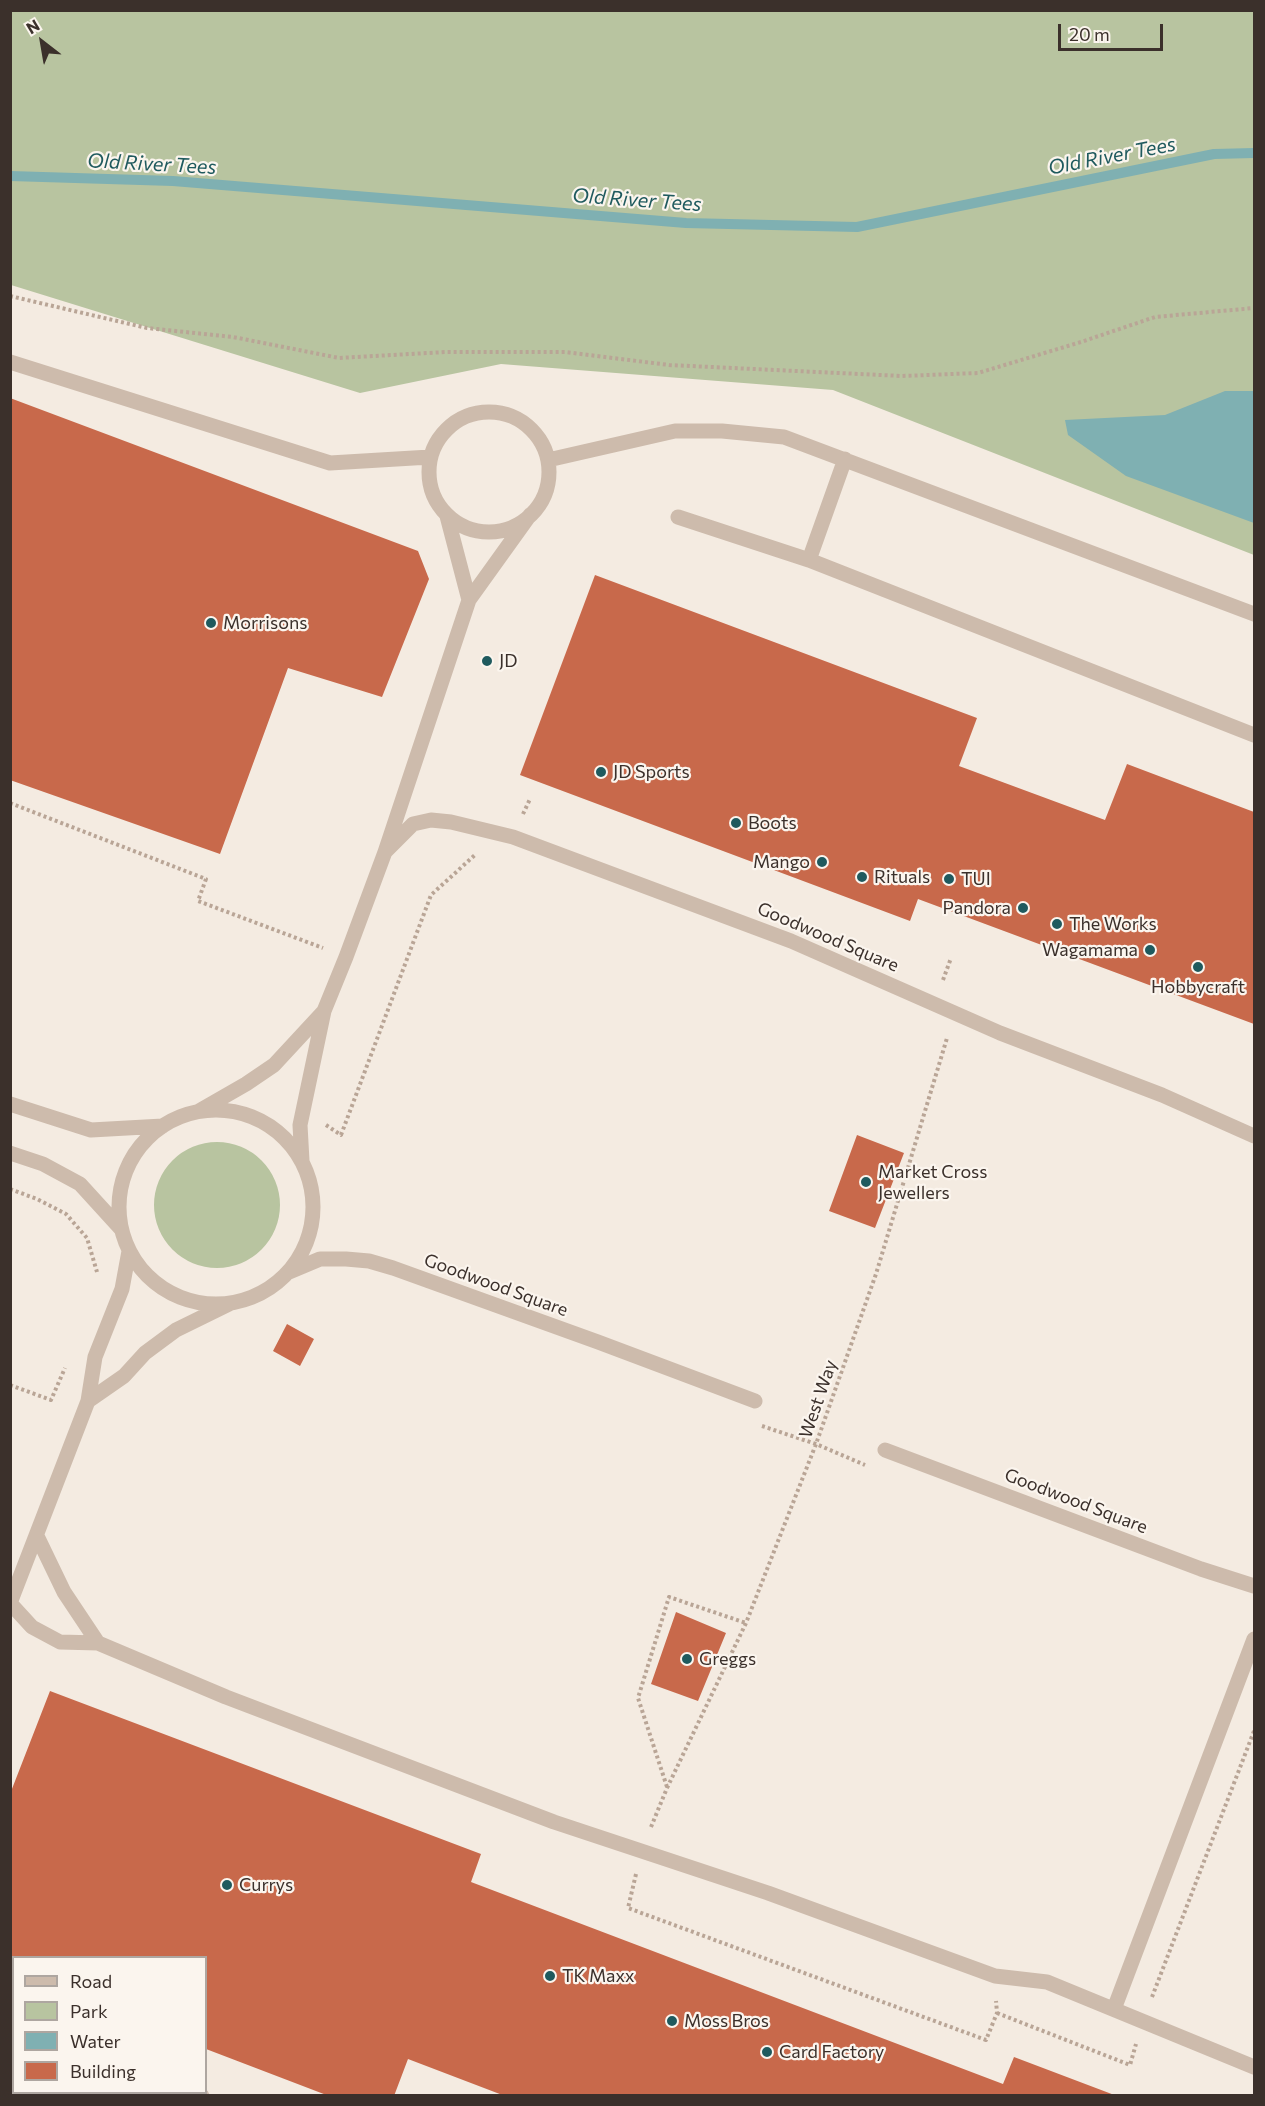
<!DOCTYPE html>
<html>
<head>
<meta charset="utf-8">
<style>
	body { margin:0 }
	#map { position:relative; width:1265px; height:2106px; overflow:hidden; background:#f4ebe1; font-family:Commissioner,sans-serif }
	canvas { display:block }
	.frame { position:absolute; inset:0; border:12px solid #3b302b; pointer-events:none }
	.legend { position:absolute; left:12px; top:1956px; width:195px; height:138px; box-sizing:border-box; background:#fbf5ee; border:2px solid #aea6a0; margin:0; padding:8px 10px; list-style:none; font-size:18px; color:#3b302b }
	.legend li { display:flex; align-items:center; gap:12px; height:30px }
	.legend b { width:30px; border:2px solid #aea6a0 }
	.north { position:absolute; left:12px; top:12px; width:60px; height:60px; -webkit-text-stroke:4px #fbf5ee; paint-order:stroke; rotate:329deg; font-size:16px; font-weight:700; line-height:24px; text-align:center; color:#3b302b }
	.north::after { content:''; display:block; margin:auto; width:21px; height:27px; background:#3b302b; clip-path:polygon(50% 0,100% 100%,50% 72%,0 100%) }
	.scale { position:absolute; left:1058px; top:24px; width:105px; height:27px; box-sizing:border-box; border:3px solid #3b302b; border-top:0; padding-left:8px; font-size:18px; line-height:21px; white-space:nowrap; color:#3b302b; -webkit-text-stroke:4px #fbf5ee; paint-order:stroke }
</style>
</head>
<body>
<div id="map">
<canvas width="1265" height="2106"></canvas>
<div class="frame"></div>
<ul class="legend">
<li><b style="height:8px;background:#cdbbac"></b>Road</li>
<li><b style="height:16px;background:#b8c4a0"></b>Park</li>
<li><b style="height:16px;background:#7fb0b2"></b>Water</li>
<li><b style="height:16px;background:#c8694b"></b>Building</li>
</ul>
<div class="north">N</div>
<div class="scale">20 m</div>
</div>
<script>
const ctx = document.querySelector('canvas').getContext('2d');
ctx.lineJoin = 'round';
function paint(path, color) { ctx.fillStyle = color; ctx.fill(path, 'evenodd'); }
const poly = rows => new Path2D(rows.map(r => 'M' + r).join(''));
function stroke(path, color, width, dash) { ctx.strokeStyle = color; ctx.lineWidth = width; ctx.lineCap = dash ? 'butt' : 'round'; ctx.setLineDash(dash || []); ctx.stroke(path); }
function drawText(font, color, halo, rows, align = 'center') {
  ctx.font = font + ' Commissioner,sans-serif'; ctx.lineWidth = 4.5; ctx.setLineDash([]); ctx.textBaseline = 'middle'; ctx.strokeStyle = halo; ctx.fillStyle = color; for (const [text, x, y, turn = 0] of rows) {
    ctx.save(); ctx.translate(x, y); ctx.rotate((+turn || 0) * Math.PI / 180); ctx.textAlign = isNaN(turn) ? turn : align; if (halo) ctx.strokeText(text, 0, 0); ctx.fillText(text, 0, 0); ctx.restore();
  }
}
paint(poly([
	[10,11,1254,11,1254,555,833,390,501,364,360,393,11,285],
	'154 1205a63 63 0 1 1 126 0a63 63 0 1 1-126 0Z'
]), '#b8c4a0');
paint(poly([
	[1225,391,1254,391,1254,523,1126,476,1068,435,1065,420,1165,415]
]), '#7fb0b2');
stroke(poly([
	[10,176,173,181,686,223,857,227,1214,154,1254,153]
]), '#7fb0b2', 10);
paint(poly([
	[10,398,418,551,429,579,382,697,288,668,220,854,10,780],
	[595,575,977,718,959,766,1105,820,1127,764,1254,812,1254,1024,918,899,910,921,520,775],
	[857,1135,904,1153,875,1228,829,1211],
	[287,1324,314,1339,300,1366,273,1351],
	[676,1612,726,1633,698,1701,651,1684],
	[50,1691,481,1854,471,1882,1003,2084,1014,2057,1117,2096,505,2096,408,2059,394,2096,329,2096,206,2049,206,1958,14,1958,14,1976,10,1975,10,1794]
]), '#c8694b');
stroke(poly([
	[10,296,147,328,233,337,339,358,446,352,565,352,669,365,902,376,978,373,1081,342,1155,317,1254,308],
	[10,803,206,879,198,901,323,948],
	[523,814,530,799],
	[943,980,951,958],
	[326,1125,341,1135,431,895,476,854],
	[10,1189,37,1199,66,1214,87,1238,97,1272],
	[10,1385,51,1400,65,1368],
	[762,1426,816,1444,865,1465],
	[667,1787,638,1698,669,1597,746,1623],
	[651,1827,667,1788,746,1623,816,1444,876,1274,947,1038],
	[636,1874,628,1908,986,2040,997,2013,996,2001],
	[1152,1997,1254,1731],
	[997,2013,1130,2065,1136,2044]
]), '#b9a596', 4, [3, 3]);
stroke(poly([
	[10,362,330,463,430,457],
	'429 472a60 60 0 1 1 120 0a60 60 0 1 1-120 0Z',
	[845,459,809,560,1254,735],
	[548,460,675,431,722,431,784,437,1254,614],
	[447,516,469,600],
	[678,517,809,560],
	[385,852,413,824,431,820,451,822,513,837,791,941,1000,1033,1162,1095,1254,1136],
	[10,1104,91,1130,163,1126],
	'119 1207a97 97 0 1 1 194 0a97 97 0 1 1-194 0Z',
	[199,1111,246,1084,274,1065,324,1011],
	[10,1153,43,1164,80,1184,121,1229],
	[302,1161,300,1125,324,1011,346,957,385,852,469,600,530,515],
	[289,1272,320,1259,346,1259,369,1261,393,1268,598,1342,755,1401],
	[88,1401,124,1376,145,1353,176,1330,229,1304],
	[885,1450,1201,1569,1254,1586],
	[37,1536,64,1592,98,1643],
	[10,1603,32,1627,60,1642,98,1643,226,1697,554,1822,768,1893,995,1976,1047,1982,1254,2067],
	[10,1603,88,1401,95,1357,122,1289,129,1251],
	[1114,2009,1254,1639],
	[10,2041,14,2038],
	[194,2092,202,2096]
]), '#cdbbac', 15);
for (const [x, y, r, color] of [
	[211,623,6,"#1f5a5e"],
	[487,661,6,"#1f5a5e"],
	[601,772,6,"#1f5a5e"],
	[736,823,6,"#1f5a5e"],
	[822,862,6,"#1f5a5e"],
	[862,877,6,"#1f5a5e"],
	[949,879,6,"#1f5a5e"],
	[1023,908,6,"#1f5a5e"],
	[1057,924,6,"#1f5a5e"],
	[1150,950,6,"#1f5a5e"],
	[1198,967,6,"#1f5a5e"],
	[866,1182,6,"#1f5a5e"],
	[687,1659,6,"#1f5a5e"],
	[227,1885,6,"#1f5a5e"],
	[550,1976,6,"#1f5a5e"],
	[672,2021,6,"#1f5a5e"],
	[767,2052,6,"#1f5a5e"]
]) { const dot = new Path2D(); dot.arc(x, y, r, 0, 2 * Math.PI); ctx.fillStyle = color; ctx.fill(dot); stroke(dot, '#fbf5ee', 2); }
drawText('18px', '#3b302b', '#fbf5ee', [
	["Morrisons",223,623],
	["JD",499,661],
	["JD Sports",613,772],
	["Boots",748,823],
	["Mango",810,862,"right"],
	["Rituals",874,877],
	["TUI",961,879],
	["Pandora",1011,908,"right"],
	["The Works",1069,924],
	["Wagamama",1138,950,"right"],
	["Hobbycraft",1198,987,"center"],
	["Market Cross",878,1172],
	["Jewellers",878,1193],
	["Greggs",699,1659],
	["Currys",239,1885],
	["TK Maxx",562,1976],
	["Moss Bros",684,2021],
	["Card Factory",779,2052]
], 'left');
drawText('18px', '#3b302b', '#fbf5ee', [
	["Goodwood Square",828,937,23],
	["Goodwood Square",496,1285,20],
	["West Way",818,1399,-71],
	["Goodwood Square",1076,1501,21]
]);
drawText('italic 20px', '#1f5a5e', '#fbf5ee', [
	["Old River Tees",1112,156,-11],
	["Old River Tees",152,164,3],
	["Old River Tees",637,200,4]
]);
</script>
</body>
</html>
